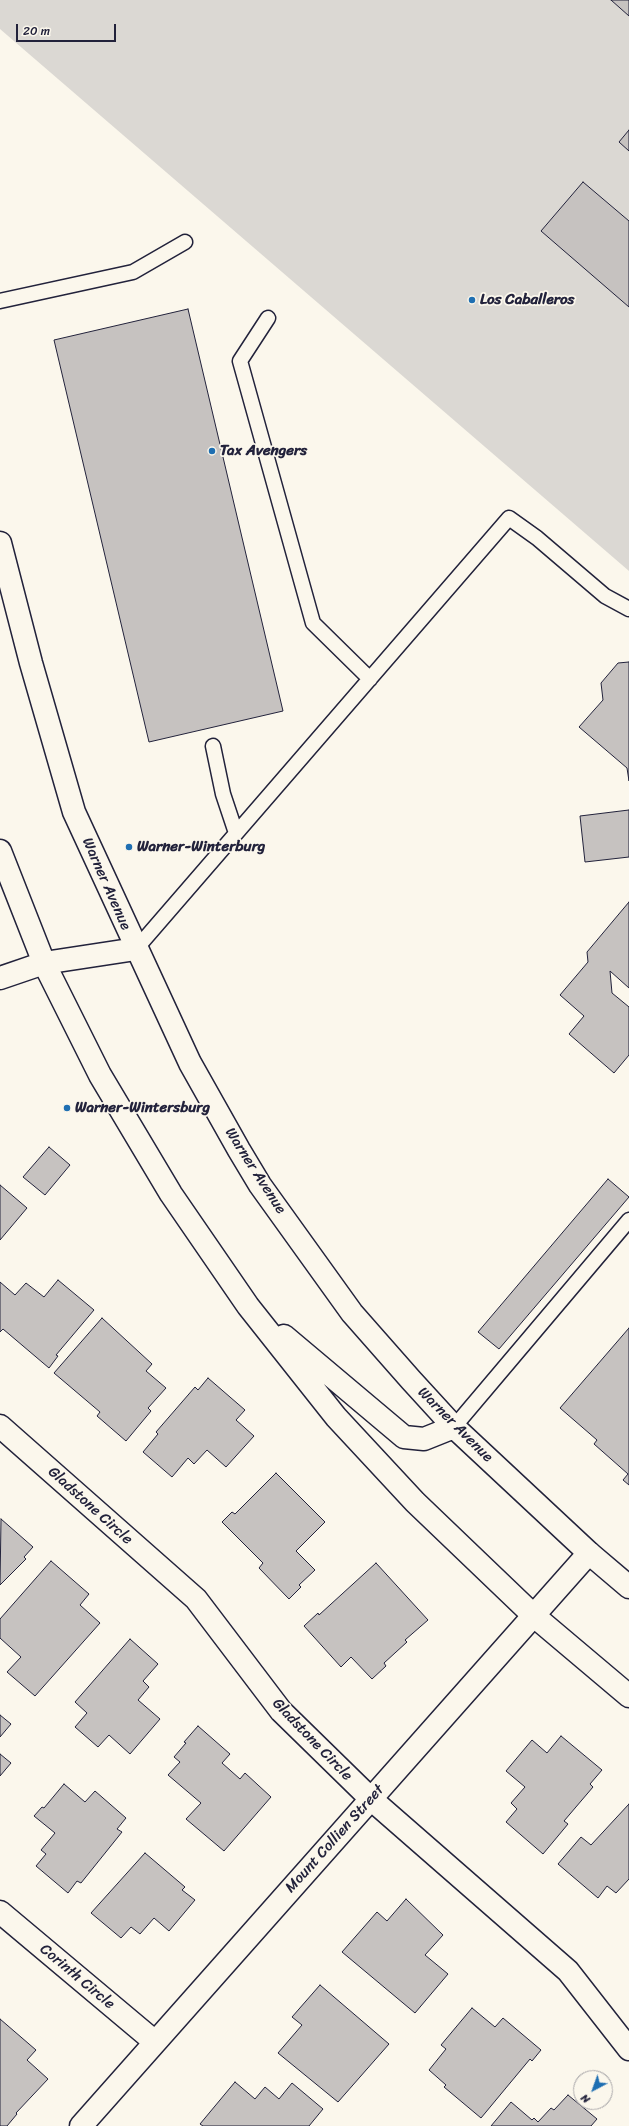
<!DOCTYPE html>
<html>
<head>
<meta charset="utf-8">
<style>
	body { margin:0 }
	#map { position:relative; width:629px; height:2126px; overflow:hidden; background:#fbf7ec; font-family:Sriracha,sans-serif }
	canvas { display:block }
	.north { position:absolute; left:573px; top:2070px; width:40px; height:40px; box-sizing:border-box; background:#fbf7ec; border:1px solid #a4a2a5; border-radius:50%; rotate:221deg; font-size:11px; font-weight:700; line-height:16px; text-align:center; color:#22223b }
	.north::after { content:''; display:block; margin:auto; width:14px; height:18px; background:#1f6fb2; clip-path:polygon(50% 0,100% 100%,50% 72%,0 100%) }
	.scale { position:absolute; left:16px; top:24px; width:100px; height:18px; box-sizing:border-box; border:2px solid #22223b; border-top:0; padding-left:5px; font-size:12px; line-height:14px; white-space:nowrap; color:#22223b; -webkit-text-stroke:3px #fbf7ec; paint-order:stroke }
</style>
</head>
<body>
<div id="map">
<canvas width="629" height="2126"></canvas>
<div class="north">N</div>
<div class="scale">20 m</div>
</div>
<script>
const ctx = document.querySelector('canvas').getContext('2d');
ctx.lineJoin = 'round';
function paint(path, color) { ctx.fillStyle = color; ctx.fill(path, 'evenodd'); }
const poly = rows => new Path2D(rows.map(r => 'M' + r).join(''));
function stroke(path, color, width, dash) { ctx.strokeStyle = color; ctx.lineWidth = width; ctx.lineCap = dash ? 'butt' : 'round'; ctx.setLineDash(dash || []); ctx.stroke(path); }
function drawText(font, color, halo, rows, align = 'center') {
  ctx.font = font + ' Sriracha,sans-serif'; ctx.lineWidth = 3.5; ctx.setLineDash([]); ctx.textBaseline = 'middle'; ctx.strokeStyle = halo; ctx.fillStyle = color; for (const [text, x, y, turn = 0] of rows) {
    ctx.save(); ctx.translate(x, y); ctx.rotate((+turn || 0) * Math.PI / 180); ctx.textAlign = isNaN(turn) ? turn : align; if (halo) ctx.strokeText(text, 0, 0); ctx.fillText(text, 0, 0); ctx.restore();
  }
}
paint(poly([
	[0,0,629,0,629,571,0,29]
]), '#dbd8d3');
const building = poly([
	[611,0,629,0,629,16,611,0],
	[629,130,629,151,619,142,629,130],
	[583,182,629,221,629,307,541,231,583,182],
	[188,309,283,711,149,742,54,340,188,309],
	[629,662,629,781,627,768,579,727,603,700,601,683,618,663,629,662],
	[629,810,629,857,585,862,580,816,629,810],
	[629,902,629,988,610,971,612,993,629,1007,629,1055,614,1073,569,1034,584,1016,560,995,588,962,587,952,629,902],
	[49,1147,70,1165,45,1195,23,1177,49,1147],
	[608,1179,629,1197,499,1349,478,1332,608,1179],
	[0,1185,27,1208,0,1240,0,1185],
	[58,1280,94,1310,56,1355,58,1356,49,1368,3,1329,0,1332,0,1282,15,1295,26,1283,44,1297,58,1280],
	[102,1318,152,1364,146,1371,166,1388,148,1408,151,1411,126,1441,97,1416,100,1412,54,1373,102,1318],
	[629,1328,629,1485,623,1480,628,1474,594,1444,597,1440,560,1408,629,1328],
	[208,1378,245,1410,236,1420,254,1436,226,1467,207,1450,194,1464,188,1458,172,1477,143,1452,158,1434,156,1432,195,1387,198,1390,208,1378],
	[276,1473,325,1522,296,1551,315,1570,299,1585,301,1587,289,1599,259,1568,263,1563,222,1522,232,1512,235,1514,276,1473],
	[1,1519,33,1547,24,1557,26,1559,0,1585,1,1519],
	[51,1561,89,1594,80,1605,100,1623,35,1696,7,1672,21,1657,0,1638,0,1619,51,1561],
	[376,1563,428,1620,405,1640,407,1642,384,1663,386,1666,372,1679,351,1657,341,1667,304,1626,318,1613,319,1615,376,1563],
	[130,1639,158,1664,143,1681,149,1687,138,1700,160,1719,130,1754,109,1735,98,1747,75,1727,87,1713,75,1702,130,1639],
	[0,1715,11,1724,0,1737,0,1715],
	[198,1726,230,1754,222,1763,240,1779,245,1773,271,1797,224,1851,186,1819,201,1803,168,1775,180,1762,174,1757,186,1743,184,1742,198,1726],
	[561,1736,602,1770,590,1784,593,1787,564,1821,568,1824,543,1854,506,1822,517,1809,511,1803,525,1787,506,1771,532,1740,547,1753,561,1736],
	[0,1754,11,1763,0,1776,0,1754],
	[64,1784,85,1802,95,1791,126,1818,117,1829,122,1832,81,1883,77,1881,68,1893,36,1866,46,1854,41,1850,55,1833,34,1816,42,1807,44,1808,64,1784],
	[629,1804,629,1879,616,1893,607,1886,598,1898,558,1864,581,1837,591,1845,629,1804],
	[145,1853,185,1887,182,1890,195,1900,169,1931,154,1918,140,1934,131,1927,121,1938,91,1913,145,1853],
	[406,1899,443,1935,425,1955,448,1974,415,2013,342,1952,377,1912,387,1921,406,1899],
	[320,1985,389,2044,338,2102,278,2053,302,2025,292,2017,320,1985],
	[472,2008,495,2027,503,2018,541,2050,532,2061,530,2059,481,2118,444,2087,446,2085,429,2070,446,2049,441,2045,472,2008],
	[0,2019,36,2050,27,2060,48,2079,16,2113,17,2114,7,2126,0,2126,0,2019],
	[235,2082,255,2099,265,2087,279,2099,292,2083,323,2109,309,2126,203,2126,200,2124,235,2082],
	[568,2095,597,2119,591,2126,491,2126,511,2102,532,2120,534,2118,538,2122,551,2108,554,2110,568,2095]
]);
paint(building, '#c6c2c0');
stroke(building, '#22223b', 1);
const lane = poly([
	[0,301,133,272,185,242],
	[268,318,240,361,313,623,370,679],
	[213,746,223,794,236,833],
	[136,949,509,518,537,538,605,596,629,609],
	[454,1427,629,1220]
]);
const street = poly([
	[0,978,44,963,136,949],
	[0,1426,196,1599,281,1711,371,1799,568,1971,629,2049],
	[0,1912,155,2042],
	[81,2126,589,1553]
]);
const primary = poly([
	[0,543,31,663,74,812,190,1063,239,1150,260,1185,352,1313,411,1380,454,1427,589,1553,629,1587],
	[0,851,44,963,100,1075,171,1194,248,1306,336,1417,415,1502,533,1615,629,1696],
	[284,1336,404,1437,424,1439,454,1427]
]);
stroke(lane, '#22223b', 17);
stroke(street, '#22223b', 25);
stroke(primary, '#22223b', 25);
stroke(lane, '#fbf7ec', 14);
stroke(street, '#fbf7ec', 22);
stroke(primary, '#fbf7ec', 22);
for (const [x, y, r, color] of [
	[472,300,4,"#1f6fb2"],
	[212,451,4,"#1f6fb2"],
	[129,847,4,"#1f6fb2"],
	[67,1108,4,"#1f6fb2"]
]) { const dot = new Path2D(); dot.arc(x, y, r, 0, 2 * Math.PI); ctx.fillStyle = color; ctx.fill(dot); stroke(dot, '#fbf7ec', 1.5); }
drawText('bold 15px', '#22223b', '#fbf7ec', [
	["Los Caballeros",480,300],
	["Tax Avengers",220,451],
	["Warner-Winterburg",137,847],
	["Warner-Wintersburg",75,1108]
], 'left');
drawText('15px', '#22223b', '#fbf7ec', [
	["Warner Avenue",106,884,66],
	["Warner Avenue",255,1171,57],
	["Warner Avenue",455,1425,45],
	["Gladstone Circle",90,1506,42],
	["Gladstone Circle",312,1740,46],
	["Mount Collien Street",335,1839,-48],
	["Corinth Circle",77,1977,40]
]);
</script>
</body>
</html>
